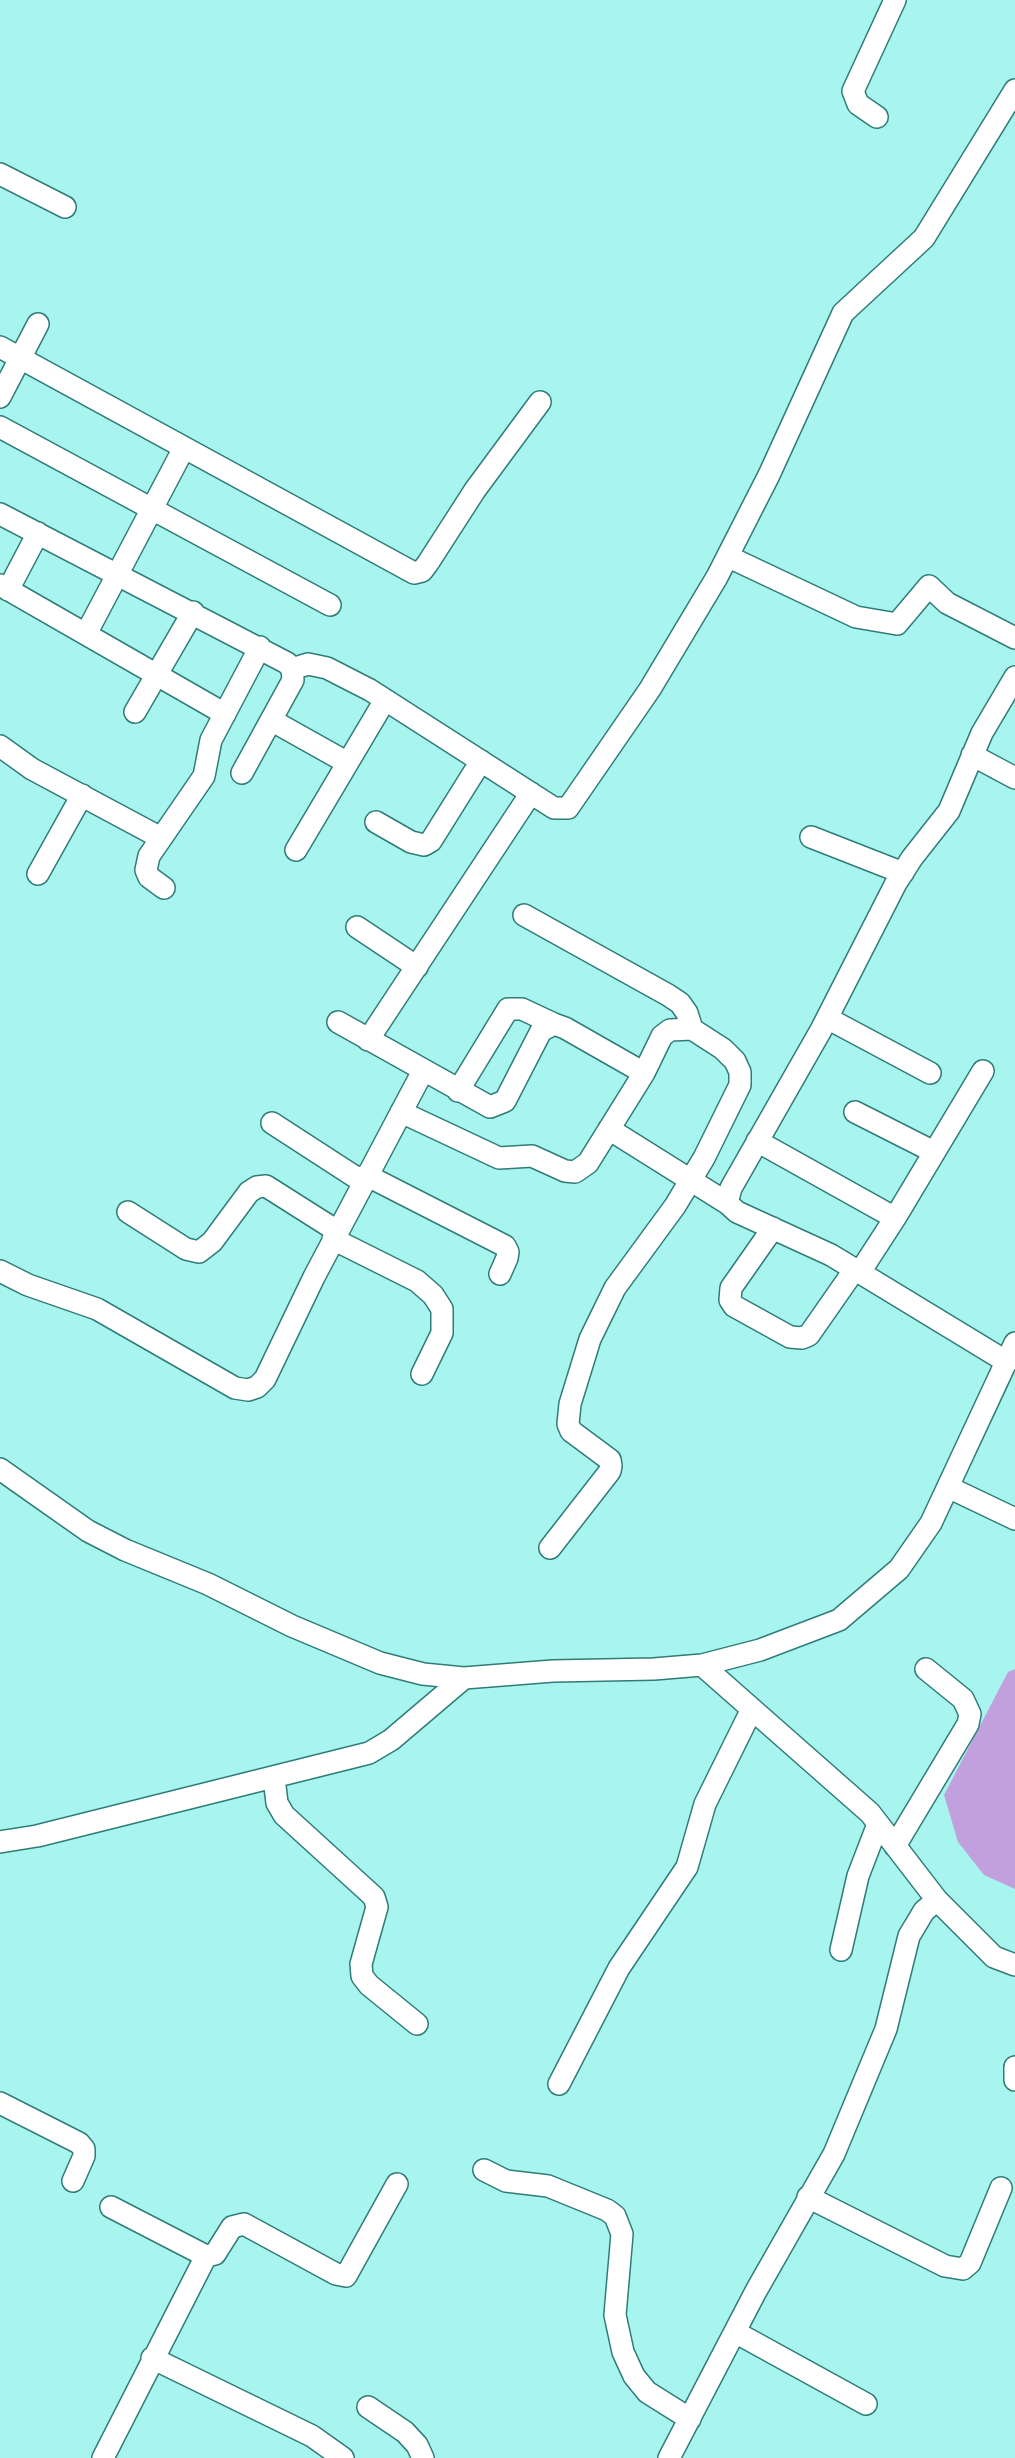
<!DOCTYPE html>
<html>
<head>
<meta charset="utf-8">
<style>
	body { margin:0 }
	canvas { display:block; background:#a8f4ef }
</style>
</head>
<body>
<canvas width="1015" height="2458"></canvas>
<script>
const ctx = document.querySelector('canvas').getContext('2d');
ctx.lineJoin = 'round';
function paint(path, color) { ctx.fillStyle = color; ctx.fill(path, 'evenodd'); }
const poly = rows => new Path2D(rows.map(r => 'M' + r).join(''));
function stroke(path, color, width, dash) { ctx.strokeStyle = color; ctx.lineWidth = width; ctx.lineCap = dash ? 'butt' : 'round'; ctx.setLineDash(dash || []); ctx.stroke(path); }
paint(poly([
	[1015,1669,1015,1889,984,1875,958,1842,944,1795,1008,1672]
]), '#c29fdd');
const minor = poly([
	[877,117,858,104,853,91,895,0],
	[0,174,65,207],
	[0,347,414,573,422,571,428,563,475,490,540,402],
	[0,397,38,324],
	[0,427,330,605],
	[0,514,287,663,292,669,293,680,242,773],
	[729,557,856,617,897,624,929,586,947,603,1015,638],
	[0,585,225,714],
	[8,590,38,533],
	[86,634,184,448],
	[292,669,308,664,327,668,370,690,554,808,568,808,650,689,717,577,769,475,843,313,924,238,1015,90],
	[135,712,193,612],
	[271,720,346,762],
	[0,746,32,769,161,838],
	[972,755,1015,778],
	[376,822,411,842,424,845,431,841,481,761],
	[811,837,903,873],
	[296,850,385,700],
	[38,874,82,795],
	[164,888,149,877,146,870,149,856,204,776,211,740,260,647],
	[524,915,668,995,680,1003,687,1013,692,1029],
	[357,927,417,967],
	[827,1018,930,1073],
	[338,1022,490,1107,505,1101,541,1031,554,1024,565,1028,644,1073],
	[368,1040,531,793],
	[458,1091,508,1009,522,1009,554,1024],
	[401,1112,499,1158,532,1156,565,1171,575,1172,588,1163,644,1073,662,1036,670,1030,692,1029,723,1049,735,1061,740,1072,740,1085,704,1158,675,1206,615,1288,590,1339,570,1404,568,1424,571,1431,610,1460,611,1466,610,1471,550,1548],
	[855,1112,934,1152],
	[272,1123,363,1182],
	[609,1129,727,1203],
	[757,1141,895,1218],
	[366,1175,505,1246,508,1252,507,1258,500,1274],
	[128,1212,186,1249,199,1252,212,1242,249,1192,257,1187,266,1186,337,1231],
	[773,1228,731,1288,730,1300,734,1306,790,1337,802,1338,809,1335,855,1269],
	[333,1239,417,1281,433,1295,442,1309,442,1333,422,1374],
	[0,1271,28,1285,97,1309,235,1388,248,1390,257,1387,265,1379,314,1277,423,1071],
	[860,1272,895,1218,983,1071],
	[1007,1362,831,1255,737,1212,727,1203,731,1188,821,1030,896,883,912,858,949,811,982,733,1015,677],
	[0,1469,88,1531,125,1550,208,1584,292,1626,380,1663,423,1674,464,1678,553,1671,654,1669,702,1665,760,1650,839,1620,899,1569,931,1523,1015,1343],
	[948,1487,1015,1519],
	[702,1665,870,1813,937,1900,994,1957,1015,1965],
	[274,1778,277,1803,284,1815,374,1897,377,1907,361,1964,362,1976,369,1985,417,2024],
	[0,1842,37,1836,369,1753,391,1740,464,1678],
	[895,1846,968,1724,970,1714,963,1699,926,1669],
	[841,1950,858,1876,878,1824],
	[1015,2067,1015,2080],
	[559,2084,619,1968,687,1867,705,1804,752,1709],
	[0,2103,79,2143,84,2149,84,2156,73,2181],
	[484,2170,506,2181,548,2186,607,2210,615,2216,622,2234,615,2315,623,2352,634,2376,647,2392,690,2419],
	[808,2197,945,2266,963,2269,970,2263,1001,2188],
	[111,2207,206,2256,215,2254,232,2227,244,2224,336,2274,346,2276,397,2184],
	[735,2332,866,2404],
	[152,2358,312,2436,343,2458],
	[368,2407,405,2432,417,2445,423,2458],
	[103,2458,206,2256],
	[669,2458,756,2291,834,2154,886,2029,909,1936,924,1911,937,1900]
]);
stroke(minor, '#2f7c78', 24);
stroke(minor, '#fff', 21);
</script>
</body>
</html>
